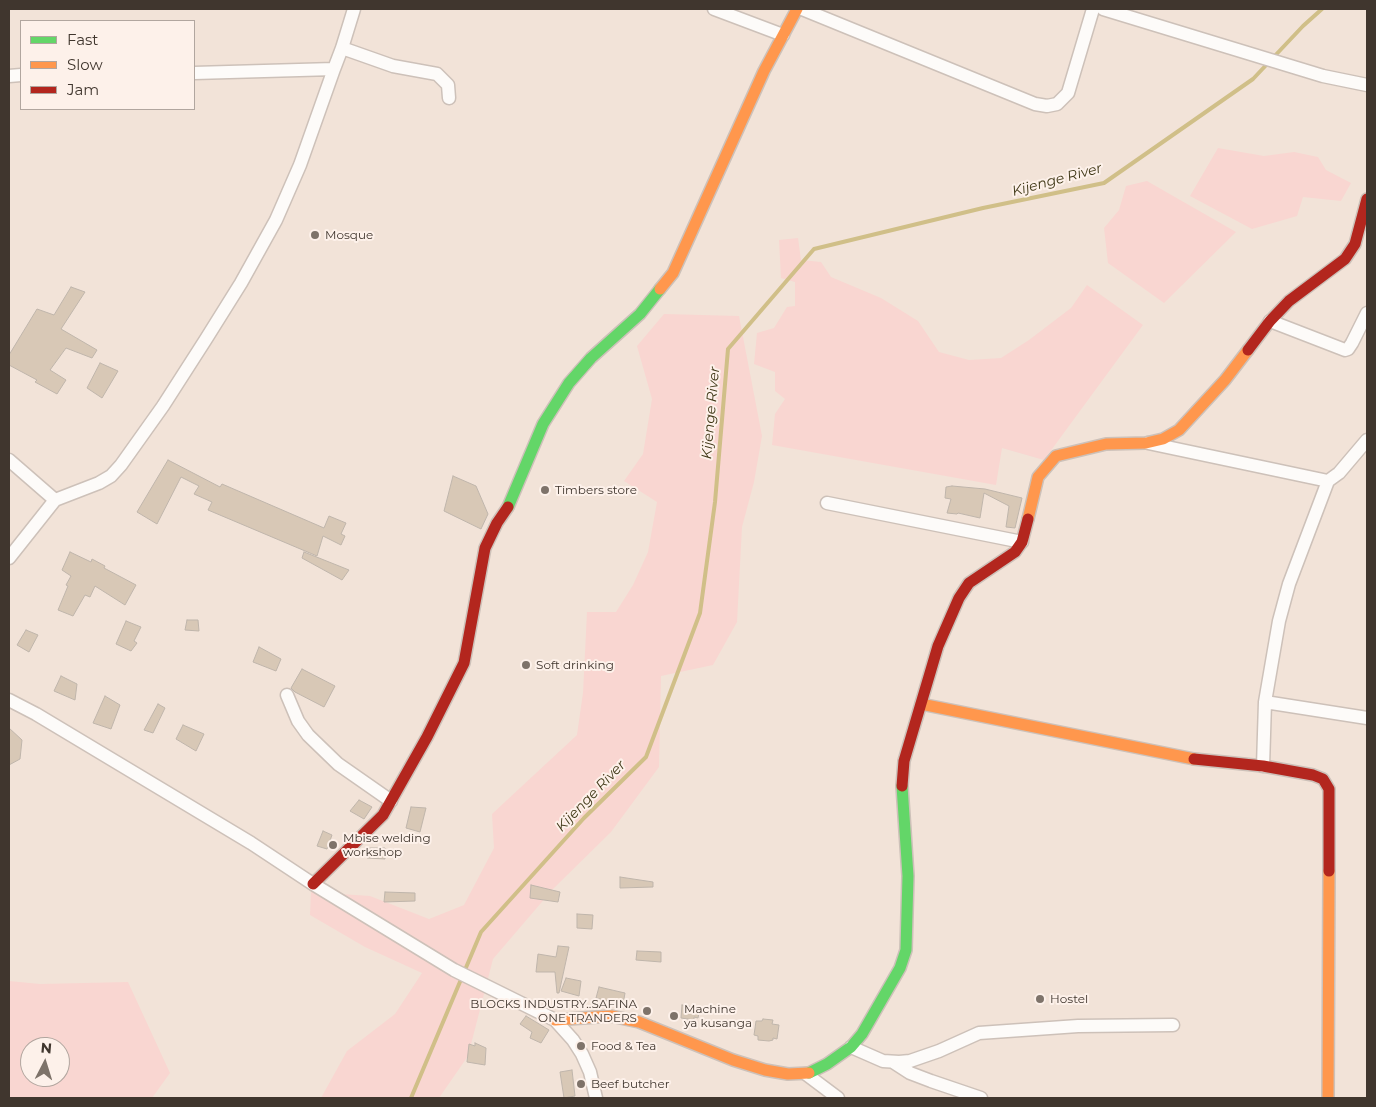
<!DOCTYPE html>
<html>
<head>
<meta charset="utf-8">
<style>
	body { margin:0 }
	#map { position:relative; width:1376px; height:1107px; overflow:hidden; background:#f2e3d8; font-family:Montserrat,sans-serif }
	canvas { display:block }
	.frame { position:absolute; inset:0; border:10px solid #40362e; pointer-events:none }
	.legend { position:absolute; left:20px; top:20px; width:175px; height:90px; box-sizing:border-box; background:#fdf1ea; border:1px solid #b1a69f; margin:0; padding:6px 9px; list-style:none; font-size:15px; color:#40362e }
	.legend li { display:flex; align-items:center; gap:10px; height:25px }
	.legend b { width:25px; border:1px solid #b1a69f }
	.north { position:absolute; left:20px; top:1037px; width:50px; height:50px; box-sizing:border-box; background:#fdf1ea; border:1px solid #b1a69f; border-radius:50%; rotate:5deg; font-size:14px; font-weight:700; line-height:20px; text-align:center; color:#40362e }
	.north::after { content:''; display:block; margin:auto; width:18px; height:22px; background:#7e736a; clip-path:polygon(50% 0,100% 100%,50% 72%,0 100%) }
</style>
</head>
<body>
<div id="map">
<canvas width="1376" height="1107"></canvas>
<div class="frame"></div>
<ul class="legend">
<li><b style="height:6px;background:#63d668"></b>Fast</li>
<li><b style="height:6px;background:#ff974d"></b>Slow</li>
<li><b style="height:6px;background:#b3261e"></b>Jam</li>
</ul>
<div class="north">N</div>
</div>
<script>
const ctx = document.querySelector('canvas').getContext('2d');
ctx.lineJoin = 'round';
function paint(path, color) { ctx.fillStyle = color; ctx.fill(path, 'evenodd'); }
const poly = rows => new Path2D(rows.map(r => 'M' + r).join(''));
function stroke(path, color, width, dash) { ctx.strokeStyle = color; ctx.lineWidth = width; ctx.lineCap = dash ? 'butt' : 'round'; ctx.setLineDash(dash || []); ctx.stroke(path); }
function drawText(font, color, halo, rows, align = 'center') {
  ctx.font = font + ' Montserrat,sans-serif'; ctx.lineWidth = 4; ctx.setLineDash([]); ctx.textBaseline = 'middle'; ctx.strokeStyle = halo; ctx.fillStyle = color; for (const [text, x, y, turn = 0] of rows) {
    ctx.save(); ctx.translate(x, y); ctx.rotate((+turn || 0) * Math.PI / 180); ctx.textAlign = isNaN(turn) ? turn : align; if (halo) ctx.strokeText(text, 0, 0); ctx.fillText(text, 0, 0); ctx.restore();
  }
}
paint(poly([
	[1218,148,1264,156,1294,152,1318,157,1326,170,1351,183,1341,201,1303,197,1297,216,1252,229,1190,196],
	[1147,181,1236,232,1164,303,1108,263,1104,228,1119,210,1126,186],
	[798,238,801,260,821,262,831,277,881,298,918,321,939,352,969,360,1001,358,1029,340,1071,308,1087,285,1143,325,1044,460,1002,448,996,485,772,445,775,414,785,399,775,391,775,372,754,364,757,333,774,328,787,307,795,306,795,282,781,278,779,240],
	[664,314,739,316,762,436,754,482,742,527,737,622,713,665,661,676,659,767,611,832,553,889,493,959,468,1056,439,1098,321,1098,347,1051,395,1014,422,973,365,947,310,915,311,892,370,896,429,919,464,905,494,848,492,814,577,735,583,693,587,612,616,612,633,585,648,552,657,502,624,481,643,454,652,399,637,346],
	[9,981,40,984,128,982,170,1073,152,1098,9,1098],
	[30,1047,60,1047,60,1077,30,1077]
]), '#f9d6d1');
stroke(poly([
	[411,1098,481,932,584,818,646,757,700,613,715,502,728,349,814,249,983,208,1104,183,1253,79,1303,26,1322,9]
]), '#d0bf88', 4);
const building = poly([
	[71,287,85,292,61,329,97,350,92,358,66,348,50,370,66,380,57,394,35,382,37,380,9,365,9,355,37,309,54,315,71,287],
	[100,363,118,371,102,398,87,388,100,363],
	[168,460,220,487,222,484,324,528,329,516,346,523,341,534,345,536,341,545,323,536,317,556,208,510,212,502,194,494,199,486,181,477,157,524,137,512,168,460],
	[453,476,476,486,488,514,481,529,444,511,453,476],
	[952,486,985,489,1022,498,1015,528,1006,527,1009,506,984,493,980,518,958,513,957,514,947,513,951,499,945,498,946,487,952,486],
	[70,552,91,562,92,559,105,566,104,568,136,585,125,605,95,586,90,597,85,595,73,616,58,610,68,586,66,585,71,576,62,570,70,552],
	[304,552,349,570,342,580,302,558,304,552],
	[187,620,198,620,199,631,185,630,187,620],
	[126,621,141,627,134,641,137,643,131,651,116,644,126,621],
	[26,630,38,635,29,652,17,645,26,630],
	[259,647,281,659,276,671,253,662,259,647],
	[302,669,335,686,324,707,295,692,291,688,302,669],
	[61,676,77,684,75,700,54,691,61,676],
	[105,696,120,705,111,729,93,723,105,696],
	[158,704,165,708,153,733,144,730,158,704],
	[183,725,204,734,196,751,176,739,183,725],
	[9,728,22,740,20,759,9,765,9,728],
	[359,800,372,807,364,819,350,811,359,800],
	[411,807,426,808,420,832,406,828,411,807],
	[323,831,332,835,327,849,317,846,323,831],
	[367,848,385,848,385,859,367,858,367,848],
	[620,877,653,882,653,887,620,888,620,877],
	[531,885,560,892,558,902,530,898,531,885],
	[385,892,415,893,415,901,384,902,385,892],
	[577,914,593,915,592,929,577,928,577,914],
	[558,946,569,947,559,993,557,993,555,972,536,972,538,954,556,957,558,946],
	[637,951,661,952,661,962,636,960,637,951],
	[566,978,581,981,579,996,561,991,566,978],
	[599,987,625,993,623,1005,596,998,599,987],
	[682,1005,700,1008,698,1018,694,1017,694,1020,681,1018,682,1005],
	[526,1016,549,1030,541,1043,530,1038,532,1032,520,1024,526,1016],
	[763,1019,773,1020,772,1024,779,1025,777,1039,773,1038,773,1040,769,1041,758,1040,758,1036,754,1035,756,1021,762,1021,763,1019],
	[475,1043,486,1048,485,1065,467,1062,469,1044,475,1046,475,1043],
	[572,1070,575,1096,564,1098,560,1072,572,1070]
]);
paint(building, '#d8c8b6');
stroke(building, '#bfb5ab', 1);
const street = poly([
	[714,9,783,35],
	[802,9,1035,104,1047,106,1057,104,1068,93,1093,9],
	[1103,9,1323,76,1367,85],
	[342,48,393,66,437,74,448,85,449,98],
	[194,73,334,69],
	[9,76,21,75],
	[1270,321,1345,350,1348,349,1352,343,1367,313],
	[1148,443,1328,481,1339,473,1367,440],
	[9,460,55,500],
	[827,503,1022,542],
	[9,558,55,500,99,483,111,476,121,465,163,406,206,339,241,283,276,220,300,165,334,69,342,48,354,9],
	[287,695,298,721,308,735,338,764,391,801],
	[9,700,36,714,251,843,313,884,454,970,555,1020,573,1040,582,1054,590,1072,596,1098],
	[1265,702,1367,718],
	[1263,766,1265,702,1279,621,1289,584,1328,481],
	[851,1047,883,1061,899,1062,910,1061,939,1051,979,1033,1078,1026,1173,1025],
	[893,1062,910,1073,931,1081,981,1098],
	[806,1074,838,1098]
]);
const fast = poly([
	[508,507,543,424,569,383,591,358,640,314,660,289],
	[809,1073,827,1064,851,1047,862,1034,900,968,906,950,908,876,902,786]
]);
const slow = poly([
	[660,289,673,273,764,71,797,9],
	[1028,519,1038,477,1056,456,1106,444,1146,443,1163,439,1179,430,1225,380,1248,350],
	[921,704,1194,759],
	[555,1020,611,1016,639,1022,733,1060,765,1070,788,1074,809,1073],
	[1328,1098,1329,871]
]);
const jam = poly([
	[1248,350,1270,321,1289,301,1345,259,1355,244,1367,199],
	[1194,759,1263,766,1313,775,1323,779,1329,789,1329,871],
	[902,786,904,761,938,646,959,598,969,583,1015,552,1022,542,1028,519],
	[313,884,383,815,427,737,464,663,485,548,497,523,508,507]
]);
stroke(street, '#cdc1b9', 15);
stroke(fast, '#cdc1b9', 14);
stroke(slow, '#cdc1b9', 14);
stroke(jam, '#cdc1b9', 14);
stroke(street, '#fdfbf9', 12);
stroke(fast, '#63d668', 11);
stroke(slow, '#ff974d', 11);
stroke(jam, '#b3261e', 11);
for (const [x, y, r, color] of [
	[315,235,5,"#7e736a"],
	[545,490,5,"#7e736a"],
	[526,665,5,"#7e736a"],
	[333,845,5,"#7e736a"],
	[1040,999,5,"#7e736a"],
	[647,1011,5,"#7e736a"],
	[674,1016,5,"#7e736a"],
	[581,1046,5,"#7e736a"],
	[581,1084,5,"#7e736a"]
]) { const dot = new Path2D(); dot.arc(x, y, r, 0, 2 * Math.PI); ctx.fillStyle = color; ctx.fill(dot); stroke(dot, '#fdf1ea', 2); }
drawText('12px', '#40362e', '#fdf1ea', [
	["Mosque",325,235],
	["Timbers store",555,490],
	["Soft drinking",536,665],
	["Mbise welding",343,838],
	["workshop",343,852],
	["Hostel",1050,999],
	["BLOCKS INDUSTRY..SAFINA",637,1004,"right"],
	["ONE TRANDERS",637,1018,"right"],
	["Machine",684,1009],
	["ya kusanga",684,1023],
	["Food & Tea",591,1046],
	["Beef butcher",591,1084]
], 'left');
drawText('italic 14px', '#403817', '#fdf1ea', [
	["Kijenge River",1057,180,-15],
	["Kijenge River",711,413,-85],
	["Kijenge River",591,796,-46]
]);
</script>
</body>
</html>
